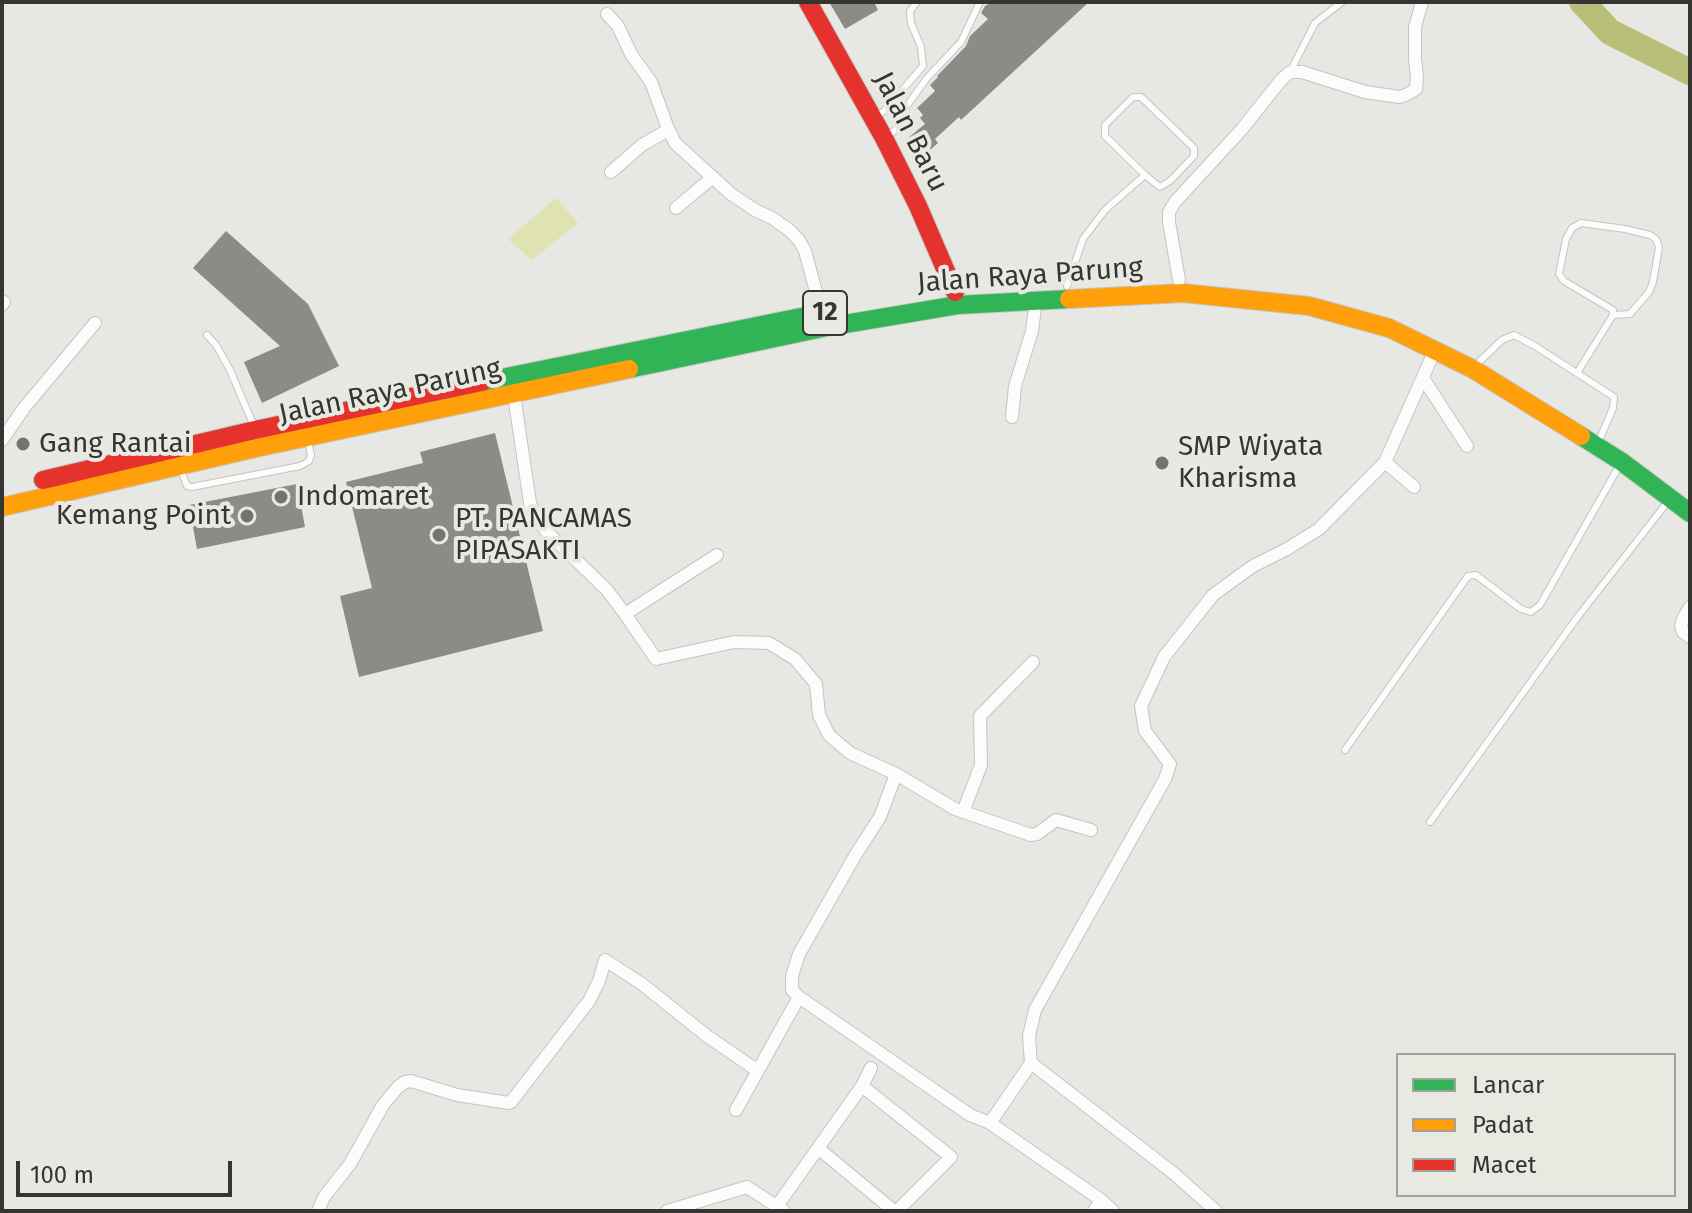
<!DOCTYPE html>
<html>
<head>
<meta charset="utf-8">
<style>
	body { margin:0 }
	#map { position:relative; width:1692px; height:1213px; overflow:hidden; background:#e7e8e3; font-family:"Fira Sans",sans-serif }
	canvas { display:block }
	.frame { position:absolute; inset:0; border:4px solid #353632; pointer-events:none }
	.legend { position:absolute; left:1396px; top:1053px; width:280px; height:144px; box-sizing:border-box; background:#e8eae1; border:2px solid #a0a29b; margin:0; padding:10px 14px; list-style:none; font-size:24px; color:#353632 }
	.legend li { display:flex; align-items:center; gap:16px; height:40px }
	.legend b { width:40px; border:2px solid #a0a29b }
	.scale { position:absolute; left:16px; top:1161px; width:216px; height:36px; box-sizing:border-box; border:4px solid #353632; border-top:0; padding-left:10px; font-size:24px; line-height:28px; white-space:nowrap; color:#353632; -webkit-text-stroke:6px #e8eae1; paint-order:stroke }
</style>
</head>
<body>
<div id="map">
<canvas width="1692" height="1213"></canvas>
<div class="frame"></div>
<ul class="legend">
<li><b style="height:10px;background:#30b455"></b>Lancar</li>
<li><b style="height:10px;background:#ff9f0a"></b>Padat</li>
<li><b style="height:10px;background:#e5322d"></b>Macet</li>
</ul>
<div class="scale">100 m</div>
</div>
<script>
const ctx = document.querySelector('canvas').getContext('2d');
ctx.lineJoin = 'round';
function paint(path, color) { ctx.fillStyle = color; ctx.fill(path, 'evenodd'); }
const poly = rows => new Path2D(rows.map(r => 'M' + r).join(''));
function stroke(path, color, width, dash) { ctx.strokeStyle = color; ctx.lineWidth = width; ctx.lineCap = dash ? 'butt' : 'round'; ctx.setLineDash(dash || []); ctx.stroke(path); }
function drawText(font, color, halo, rows, align = 'center') {
  ctx.font = font + ' "Fira Sans",sans-serif'; ctx.lineWidth = 8; ctx.setLineDash([]); ctx.textBaseline = 'middle'; ctx.strokeStyle = halo; ctx.fillStyle = color; for (const [text, x, y, turn = 0] of rows) {
    ctx.save(); ctx.translate(x, y); ctx.rotate((+turn || 0) * Math.PI / 180); ctx.textAlign = isNaN(turn) ? turn : align; if (halo) ctx.strokeText(text, 0, 0); ctx.fillText(text, 0, 0); ctx.restore();
  }
}
paint(poly([
	[556,198,578,223,532,260,508,239]
]), '#dee3b1');
stroke(poly([
	[1582,2,1610,32,1690,72]
]), '#b8be77', 26);
paint(poly([
	[829,2,874,2,878,10,845,29],
	[992,2,1089,2,961,120,959,117,935,139,938,143,923,156,908,138,925,124,920,118,923,115,917,108,935,91,930,85,938,77,937,76,966,46,970,36,988,19,981,13,985,6],
	[226,231,308,304,339,366,262,403,244,362,280,346,193,268],
	[495,433,543,631,359,677,340,596,372,588,346,482,423,463,420,452],
	[297,484,305,527,197,549,189,505]
]), '#8b8b88');
const lane = poly([
	[1290,72,1315,23,1342,2],
	[876,117,885,110,923,66,921,47,911,23,910,11,917,2],
	[887,136,901,126,906,107,927,78,961,42,980,2],
	[1581,223,1625,229,1650,235,1656,239,1659,247,1653,282,1649,292,1630,314,1613,315,1613,310,1564,281,1559,274,1566,239,1572,228,1581,223],
	[1067,286,1083,239,1105,210,1145,175,1160,187,1170,181,1194,156,1194,148,1141,97,1133,97,1105,125,1105,136,1145,175],
	[207,335,216,345,230,370,253,424],
	[1480,361,1502,340,1514,335,1535,346,1614,397,1613,408,1601,436],
	[1577,373,1613,315],
	[182,473,187,486,192,487,300,466,309,461,311,455,308,441],
	[1345,750,1468,576,1476,575,1521,609,1531,612,1540,605,1618,468],
	[1430,822,1576,619,1666,504]
]);
const street = poly([
	[607,14,618,26,631,54,651,82,667,126,675,143,731,194,755,210,772,218,789,230,799,240,805,251,822,314],
	[611,172,642,145,668,130],
	[676,208,713,177],
	[1179,280,1169,222,1169,212,1175,202,1242,129,1281,80,1290,72,1302,72,1365,92,1400,97,1408,94,1416,89,1417,77,1415,59,1415,27,1422,2],
	[2,305,4,302],
	[1423,378,1467,446],
	[514,395,530,503,536,517,546,531,607,590,625,614,656,659,734,642,769,643,795,659,816,684,819,715,829,735,850,753,896,774,880,817,856,854,799,954,792,976,792,990,799,997,970,1115,990,1123,1031,1063,1172,1172,1216,1211],
	[1012,417,1015,386,1032,331,1036,300],
	[2,440,24,408,95,323],
	[1385,462,1414,487],
	[1690,607,1683,619,1681,626,1683,632,1690,637],
	[625,614,717,555],
	[896,774,955,809,1031,835,1037,834,1056,820,1091,830],
	[963,812,981,765,980,716,1033,662],
	[1031,1063,1029,1036,1035,1010,1165,779,1170,764,1145,731,1141,706,1164,657,1213,595,1253,566,1287,549,1319,529,1385,462,1435,350],
	[862,1086,871,1068],
	[736,1110,799,997],
	[990,1123,1101,1200,1094,1211],
	[818,1148,894,1211],
	[1101,1200,1113,1211],
	[777,1206,862,1086,951,1157,897,1211],
	[318,1211,324,1197,350,1164,383,1105,398,1087,405,1082,411,1081,457,1095,509,1103,511,1102,589,1001,599,981,605,960,642,984,707,1036,758,1071],
	[667,1211,747,1187,784,1211]
]);
const fast = poly([
	[629,369,827,327,958,305,1069,299],
	[482,382,801,317],
	[1581,436,1622,462,1690,513]
]);
const slow = poly([
	[1069,299,1183,293,1309,306,1389,328,1473,369,1581,436],
	[2,507,260,447,629,369]
]);
const jam = poly([
	[808,2,884,138,918,206,955,292],
	[43,480,255,430,482,382]
]);
stroke(lane, '#c4c4c0', 8);
stroke(street, '#c4c4c0', 14);
stroke(fast, '#c4c4c0', 20);
stroke(slow, '#c4c4c0', 20);
stroke(jam, '#c4c4c0', 20);
stroke(lane, '#fbfcfb', 6);
stroke(street, '#fbfcfb', 12);
stroke(fast, '#30b455', 18);
stroke(slow, '#ff9f0a', 18);
stroke(jam, '#e5322d', 18);
for (const [x, y, r, color] of [
	[23,444,8,"#737470"],
	[1162,463,8,"#737470"],
	[281,497,8,"#737470"],
	[247,516,8,"#737470"],
	[439,535,8,"#737470"]
]) { const dot = new Path2D(); dot.arc(x, y, r, 0, 2 * Math.PI); ctx.fillStyle = color; ctx.fill(dot); stroke(dot, '#e8eae1', 3); }
for (const [x, y, w] of [
	[825,313,44]
]) { const box = new Path2D(); box.roundRect(x - w / 2, y - 22, w, 44, 6); ctx.fillStyle = '#e8eae1'; ctx.fill(box); stroke(box, '#353632', 2); }
drawText('bold 26px', '#353632', null, [
	["12",825,313]
]);
drawText('28px', '#353632', '#e8eae1', [
	["Jalan Baru",910,132,63],
	["Jalan Raya Parung",1030,276,-4],
	["Jalan Raya Parung",390,392,-12]
]);
drawText('28px', '#353632', '#e8eae1', [
	["Gang Rantai",39,444],
	["SMP Wiyata",1178,447],
	["Kharisma",1178,479],
	["Indomaret",297,497],
	["Kemang Point",231,516,"right"],
	["PT. PANCAMAS",455,519],
	["PIPASAKTI",455,551]
], 'left');
</script>
</body>
</html>
